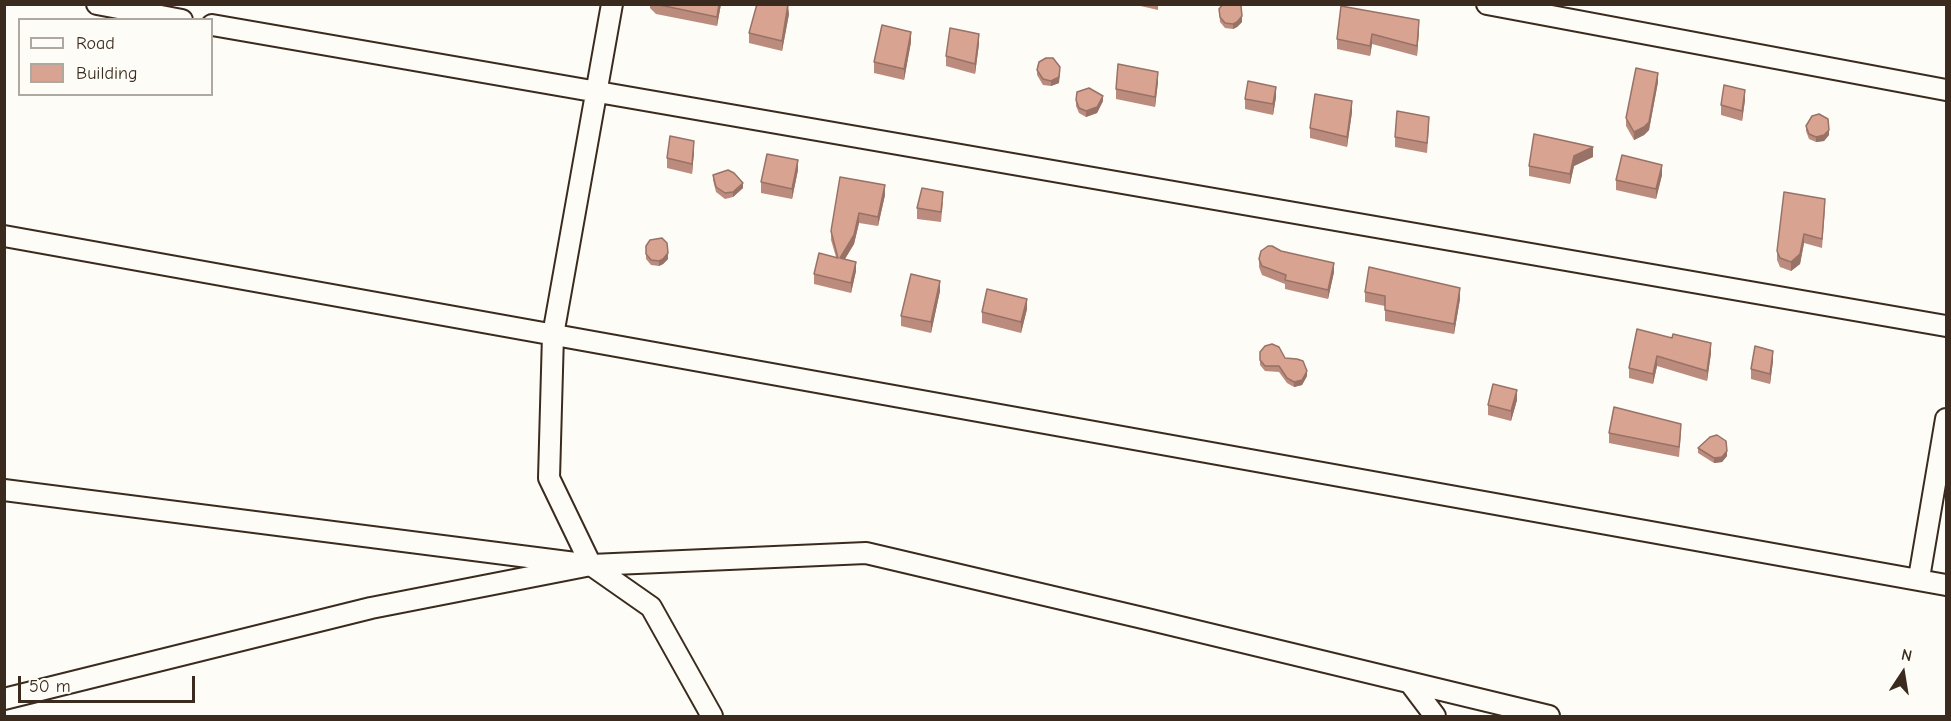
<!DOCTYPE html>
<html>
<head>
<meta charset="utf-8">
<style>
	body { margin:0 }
	#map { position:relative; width:1951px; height:721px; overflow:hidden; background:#fdfcf7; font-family:"Comic Neue",sans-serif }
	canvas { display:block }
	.frame { position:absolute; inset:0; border:6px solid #3b2a1e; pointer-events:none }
	.legend { position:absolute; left:18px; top:18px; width:195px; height:78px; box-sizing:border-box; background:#fdfcf7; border:2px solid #afa8a0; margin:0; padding:8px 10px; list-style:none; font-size:18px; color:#3b2a1e }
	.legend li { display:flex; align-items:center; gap:12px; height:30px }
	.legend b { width:30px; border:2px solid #afa8a0 }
	.north { position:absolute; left:1873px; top:643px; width:60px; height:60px; -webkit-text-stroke:4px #fdfcf7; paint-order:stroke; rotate:12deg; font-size:16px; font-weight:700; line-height:24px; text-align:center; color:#3b2a1e }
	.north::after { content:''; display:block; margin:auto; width:21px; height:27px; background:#3b2a1e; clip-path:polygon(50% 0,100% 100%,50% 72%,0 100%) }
	.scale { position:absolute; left:18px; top:676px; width:177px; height:27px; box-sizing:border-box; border:3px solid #3b2a1e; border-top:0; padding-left:8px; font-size:18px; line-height:21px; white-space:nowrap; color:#3b2a1e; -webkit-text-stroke:4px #fdfcf7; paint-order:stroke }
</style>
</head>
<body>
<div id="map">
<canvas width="1951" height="721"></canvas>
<div class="frame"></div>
<ul class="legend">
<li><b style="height:8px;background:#fdfcf7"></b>Road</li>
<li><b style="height:16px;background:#d9a391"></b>Building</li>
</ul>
<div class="north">N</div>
<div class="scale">50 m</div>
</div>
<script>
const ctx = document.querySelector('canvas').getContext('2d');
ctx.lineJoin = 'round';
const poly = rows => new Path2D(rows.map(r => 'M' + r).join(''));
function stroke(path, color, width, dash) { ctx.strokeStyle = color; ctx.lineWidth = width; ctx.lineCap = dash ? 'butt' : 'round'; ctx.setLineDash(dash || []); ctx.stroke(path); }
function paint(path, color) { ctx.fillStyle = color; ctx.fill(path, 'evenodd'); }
const street = poly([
	[97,4,182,20],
	[1487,4,1946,90],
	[212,25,1946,326],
	[4,236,1946,585],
	[4,490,591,565,651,607,712,716],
	[591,565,549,478,553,335,612,4],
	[1919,578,1946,419],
	[1410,683,1435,716],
	[4,699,371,608,591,565,866,553,1147,619,1549,716]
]);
stroke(street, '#3b2a1e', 24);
stroke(street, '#fdfcf7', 20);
paint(poly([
	[650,4,721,4,717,26,656,14,650,8],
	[1132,4,1158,4,1158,10],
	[1341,6,1419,30,1417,56,1372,44,1370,56,1337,49,1337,39],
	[1219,9,1242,22,1237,27,1233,29,1225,28,1220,22],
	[789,14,782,51,749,43,749,33],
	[911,42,904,80,874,73,874,62],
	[979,44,975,74,946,66,946,56],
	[1037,70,1060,72,1059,83,1051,86,1043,85,1037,75],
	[1158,82,1155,107,1116,99,1116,89],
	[1658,82,1649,130,1644,135,1634,140,1626,126,1626,118],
	[1276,97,1273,115,1245,109,1245,99],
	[1076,100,1103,101,1097,113,1086,117,1079,113,1076,106],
	[1745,100,1742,121,1721,115,1721,105],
	[1352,112,1347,147,1310,138,1310,128],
	[1806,126,1829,135,1824,141,1816,142,1809,139,1806,131],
	[1429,128,1427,153,1395,147,1395,137],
	[694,151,692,174,667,168,667,158],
	[1593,157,1574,166,1570,184,1529,176,1529,166],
	[798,170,792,199,761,193,761,182],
	[713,175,743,188,733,197,725,199,716,192,713,180],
	[1662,175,1656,199,1616,190,1616,180],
	[885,195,878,226,859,223,854,244,845,259,856,271,851,293,814,284,814,274,836,257,831,240,831,231],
	[943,202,941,222,917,219,917,208],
	[1825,209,1822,248,1804,243,1800,264,1791,271,1780,267,1777,260,1777,251],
	[646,246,668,259,663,264,659,266,651,265,646,259],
	[1259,259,1334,272,1328,299,1285,289,1285,284,1262,275,1259,267],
	[940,291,931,333,901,326,901,316],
	[1365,292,1460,299,1454,334,1385,321,1385,306,1365,302],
	[1027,309,1021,333,982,323,982,312],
	[1637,329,1711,353,1707,381,1657,366,1653,384,1629,378,1629,368],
	[1260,357,1285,358,1307,376,1302,385,1294,387,1287,383,1279,372,1265,371,1260,365],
	[1773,361,1770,384,1751,379,1751,369],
	[1517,400,1511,421,1488,415,1488,405],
	[1609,433,1681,434,1679,457,1609,443],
	[1698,448,1727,456,1722,462,1714,463,1698,453]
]), '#bb8c7d');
paint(poly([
	[719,4,721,4,717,26,717,17],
	[788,4,789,14,782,51,782,41],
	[1242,16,1242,22,1237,27,1233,29,1233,24],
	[1419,20,1419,30,1417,56,1417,46],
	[911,32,911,42,904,80,904,69],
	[979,34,979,44,975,74,975,64],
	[1372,34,1372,44,1370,56,1370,46],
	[1060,67,1059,83,1051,86,1051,81],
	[1158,72,1158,82,1155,107,1155,97],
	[1658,73,1658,82,1649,130,1644,135,1634,140,1634,132],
	[1276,87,1276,97,1273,115,1273,104],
	[1745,90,1745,100,1742,121,1742,111],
	[1103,96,1103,101,1097,113,1086,117,1086,111],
	[1352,101,1352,112,1347,147,1347,137],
	[1829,130,1829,135,1824,141,1816,142,1816,137],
	[694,141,694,151,692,174,692,164],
	[1593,147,1593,157,1574,166,1570,184,1570,174,1574,156],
	[798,160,798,170,792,199,792,189],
	[1662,165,1662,175,1656,199,1656,189],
	[743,183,743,188,733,197,733,192],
	[885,185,885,195,878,226,878,217],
	[859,213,859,223,854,244,840,267,840,258],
	[1804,234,1804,243,1800,264,1791,271,1791,262],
	[668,253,668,259,663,264,659,266,659,261],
	[856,262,856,271,851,293,851,283],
	[1334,263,1334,272,1328,299,1328,290],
	[940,281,940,291,931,333,931,322],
	[1460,288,1460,299,1454,334,1454,324],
	[1027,299,1027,309,1021,333,1021,322],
	[1711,343,1711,353,1707,381,1707,371],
	[1773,351,1773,361,1770,384,1770,374],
	[1657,356,1657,366,1653,384,1653,374],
	[1307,371,1307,376,1302,385,1294,387,1294,382],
	[1517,390,1517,400,1511,421,1511,411],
	[1727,451,1727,456,1722,462,1714,463,1714,458]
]), '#987266');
const building = poly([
	[655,4,719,4,717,17,655,4],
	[757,4,788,4,782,41,749,33,757,4],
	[1223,4,1239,4,1241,6,1242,16,1237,22,1233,24,1225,23,1220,17,1219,9,1223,4],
	[1341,6,1419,20,1417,46,1372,34,1370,46,1337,39,1341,6],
	[882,25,911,32,904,69,874,62,882,25],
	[950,28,979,34,975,64,946,56,950,28],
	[1046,58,1053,58,1060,67,1059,77,1051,81,1043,79,1037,70,1039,62,1046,58],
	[1118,64,1158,72,1155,97,1116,89,1118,64],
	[1636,68,1658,73,1649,122,1644,127,1634,132,1626,118,1636,68],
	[1248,81,1276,87,1273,104,1245,99,1248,81],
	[1724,85,1745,90,1742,111,1721,105,1724,85],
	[1089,88,1103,96,1097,107,1086,111,1079,108,1076,100,1077,92,1089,88],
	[1315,94,1352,101,1347,137,1310,128,1315,94],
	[1397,111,1429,117,1427,143,1395,137,1397,111],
	[1819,114,1828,119,1829,130,1824,135,1816,137,1809,134,1806,126,1812,116,1819,114],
	[1534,134,1593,147,1574,156,1570,174,1529,166,1534,134],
	[670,136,694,141,692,164,667,158,670,136],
	[767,154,798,160,792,189,761,182,767,154],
	[1622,155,1662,165,1656,189,1616,180,1622,155],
	[728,170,734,173,743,183,733,192,725,193,716,187,713,175,728,170],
	[840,177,885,185,878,217,859,213,854,235,840,258,856,262,851,283,814,274,819,253,838,258,831,231,840,177],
	[922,188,943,192,941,212,917,208,922,188],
	[1784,192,1825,199,1822,239,1804,234,1800,254,1791,262,1780,258,1777,251,1784,192],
	[662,238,667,243,668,253,663,259,659,261,651,260,646,254,646,246,650,240,662,238],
	[1268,246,1272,246,1281,251,1334,263,1328,290,1285,280,1286,275,1262,266,1259,259,1261,251,1268,246],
	[1369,267,1460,288,1454,324,1385,310,1385,296,1365,292,1369,267],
	[911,274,940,281,931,322,901,316,911,274],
	[987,289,1027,299,1021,322,982,312,987,289],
	[1637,329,1672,338,1673,334,1711,343,1707,371,1657,356,1653,374,1629,368,1637,329],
	[1272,344,1279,347,1285,358,1297,359,1303,361,1307,371,1302,380,1294,382,1287,378,1279,366,1265,366,1260,360,1260,352,1265,346,1272,344],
	[1755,346,1773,351,1770,374,1751,369,1755,346],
	[1493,384,1517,390,1511,411,1488,405,1493,384],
	[1614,407,1681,424,1679,447,1609,433,1614,407],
	[1717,435,1726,441,1727,451,1722,457,1714,458,1698,448,1710,437,1717,435]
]);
paint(building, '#d9a391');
stroke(building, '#987266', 1.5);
</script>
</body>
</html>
